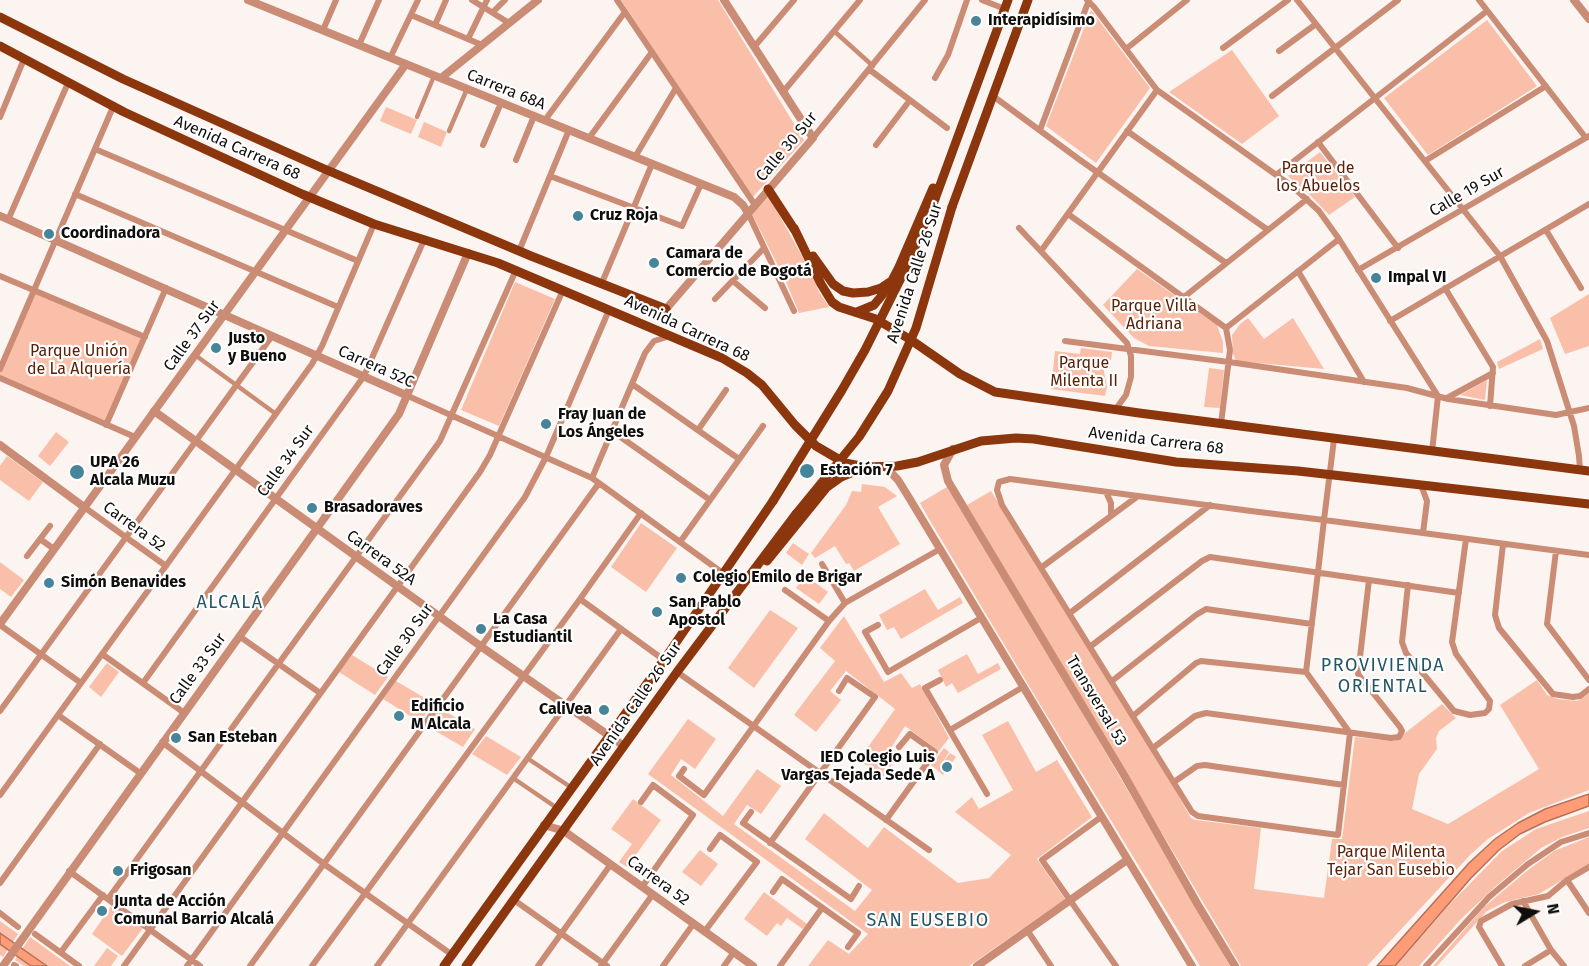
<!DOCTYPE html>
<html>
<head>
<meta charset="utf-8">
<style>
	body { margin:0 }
	#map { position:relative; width:1589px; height:966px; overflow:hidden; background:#fcf4f1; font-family:"Fira Sans",sans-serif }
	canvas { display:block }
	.north { position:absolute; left:1505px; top:882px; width:60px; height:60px; -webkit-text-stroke:4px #fff; paint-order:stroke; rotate:80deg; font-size:16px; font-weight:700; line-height:24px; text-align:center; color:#100e0d }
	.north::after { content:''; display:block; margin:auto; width:21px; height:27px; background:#100e0d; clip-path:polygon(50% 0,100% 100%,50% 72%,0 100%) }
</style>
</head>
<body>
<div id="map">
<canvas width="1589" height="966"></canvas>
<div class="north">N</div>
</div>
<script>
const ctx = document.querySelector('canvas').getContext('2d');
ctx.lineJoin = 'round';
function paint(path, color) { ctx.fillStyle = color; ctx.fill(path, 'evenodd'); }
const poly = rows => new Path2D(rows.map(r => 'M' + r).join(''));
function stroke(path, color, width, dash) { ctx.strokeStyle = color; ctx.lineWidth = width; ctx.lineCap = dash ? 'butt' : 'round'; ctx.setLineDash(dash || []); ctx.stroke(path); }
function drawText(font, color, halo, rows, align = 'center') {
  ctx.font = font + ' "Fira Sans",sans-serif'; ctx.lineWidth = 4.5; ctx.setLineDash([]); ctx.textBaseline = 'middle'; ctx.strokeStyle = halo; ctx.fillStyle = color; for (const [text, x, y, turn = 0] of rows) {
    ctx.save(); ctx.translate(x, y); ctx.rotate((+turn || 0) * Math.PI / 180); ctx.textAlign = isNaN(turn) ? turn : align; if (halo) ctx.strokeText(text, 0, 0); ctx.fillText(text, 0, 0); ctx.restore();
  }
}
paint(poly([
	[621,0,718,0,804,140,752,198],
	[1091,10,1150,88,1096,163,1046,126],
	[1487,20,1537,86,1428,155,1384,98],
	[1232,50,1279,116,1242,144,1169,92],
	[386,107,417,120,411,134,380,121],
	[424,122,447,132,441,147,418,137],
	[1320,152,1355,197,1329,215,1309,194,1288,176],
	[768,195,812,274,819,292,829,307,799,313,786,282,752,214],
	[1137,269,1217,325,1223,342,1223,353,1149,346,1134,338,1103,305],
	[515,282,555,299,499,426,461,410],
	[35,292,143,338,105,423,0,377,0,372],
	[1589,294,1589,346,1565,354,1550,318],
	[1248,318,1264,339,1293,318,1324,369,1236,361,1233,354,1232,335,1240,324],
	[1540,339,1543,349,1499,369,1497,362],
	[1081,348,1112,352,1111,360,1102,361,1107,387,1105,396,1051,389,1055,351,1080,354],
	[1209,368,1224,370,1220,408,1204,407],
	[1487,380,1485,400,1460,395],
	[56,432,69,442,50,466,38,456],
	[7,456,43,482,29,501,0,480,0,466],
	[862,484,885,487,897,496,878,507,900,544,854,571,849,563,846,564,835,546,815,558,811,553,846,505,852,491,861,492],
	[947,487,990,554,1230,966,1200,966,1041,706,929,519,920,503],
	[991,491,1153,751,1191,818,1196,820,1261,828,1254,889,1324,898,1332,839,1342,839,1355,737,1395,741,1442,704,1456,718,1439,731,1436,738,1437,749,1419,774,1412,809,1448,824,1539,769,1500,705,1537,680,1547,695,1558,699,1577,701,1589,693,1589,790,1529,813,1488,839,1471,854,1367,966,1241,966,967,505],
	[641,523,677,548,646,592,611,567],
	[793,543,809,554,802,565,786,553],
	[0,562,24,580,11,597,0,589],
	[805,575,828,592,819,604,796,588],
	[925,589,938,610,960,597,963,603,901,639,894,627,887,630,879,615],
	[770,610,798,628,754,688,728,668],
	[844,616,884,682,901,673,912,688,920,684,949,738,939,751,905,726,891,748,900,754,883,777,859,760,895,709,846,671,830,691,841,700,816,732,794,715,835,661,820,648],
	[967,654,978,674,998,663,1001,669,958,693,952,683,946,687,938,670],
	[352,655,388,677,375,695,339,672],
	[107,663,119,672,101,697,89,687],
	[396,681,433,703,420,722,383,699],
	[440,708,475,729,463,747,427,726],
	[688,719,716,739,695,769,681,759,671,775,723,816,757,769,781,786,761,814,747,805,734,824,855,911,872,890,805,839,824,813,868,848,884,827,958,883,989,878,1011,855,955,812,972,797,979,809,1013,790,982,735,1008,721,1036,772,1057,760,1092,817,1037,859,1065,899,969,966,808,966,828,940,849,954,868,934,648,774],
	[486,736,521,757,507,775,472,754],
	[944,748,949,752,940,766,950,753,956,757,943,775,931,765],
	[633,799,661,820,627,867,619,862,632,844,611,829],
	[1589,811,1589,828,1562,837,1541,848,1496,886,1461,919,1419,966,1396,966,1450,904,1502,851,1536,829],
	[1589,837,1589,864,1539,894,1505,902,1487,911,1437,966,1433,966,1484,907,1528,870,1554,851],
	[700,850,718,864,701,886,682,872],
	[764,892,807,924,803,929,787,918,781,926,777,923,767,936,744,919],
	[112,905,143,928,122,956,92,934],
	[0,921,18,934,3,957,0,955],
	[30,937,70,966,24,966,15,960],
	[107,948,118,956,111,966,94,966]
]), '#fabfa9');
const water = poly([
	[1589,794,1589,806,1545,822,1520,834,1499,850,1471,878,1395,966,1377,966,1469,863,1495,839,1518,823,1545,809,1589,794],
	[0,933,47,966,31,966,0,944,0,933]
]);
paint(water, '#fd9c77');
stroke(water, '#b67157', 1.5);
stroke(poly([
	[834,31,873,66],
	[417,117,434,76],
	[449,131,467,89],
	[195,355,276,414],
	[527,758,572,788],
	[513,778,557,808]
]), '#ca8c74', 4.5);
stroke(poly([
	[472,0,509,23],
	[617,0,755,205],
	[982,0,1005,9],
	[1087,0,1094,7,1157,90,1293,187,1319,211,1339,239,1438,396,1432,452],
	[1297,0,1500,256,1547,341,1574,426,1579,456,1580,470],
	[1479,0,1586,138],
	[493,12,505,0],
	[411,15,482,45],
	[435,25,446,0],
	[323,30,336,0],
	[468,39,487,0],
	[359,45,379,0],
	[754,47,794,0],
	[1223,48,1288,0],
	[1126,49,1187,0],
	[1279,51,1316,24],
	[390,58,418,0],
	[870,70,947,128],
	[935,78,948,55,967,0],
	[783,92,860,0],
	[993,96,1080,160,1226,263],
	[1272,96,1398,0],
	[0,117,24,59],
	[545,120,625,12],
	[1040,130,1089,0],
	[1127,131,1268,230],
	[589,138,652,52],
	[813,138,925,0],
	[1318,142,1398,248],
	[483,145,501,103],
	[876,145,910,100],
	[95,149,358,261],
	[635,157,676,88],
	[516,160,534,116],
	[1425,161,1546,86],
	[1276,175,1487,11],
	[550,176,682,226,701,184],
	[75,194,338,307],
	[748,213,794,311],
	[1068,214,1226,328],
	[8,220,68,83],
	[1019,228,1127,343,1131,356,1131,377,1126,395,1115,410],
	[1546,230,1581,288],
	[519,251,569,130],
	[1041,251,1157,90],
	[1358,270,1589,136],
	[1298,271,1364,382],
	[0,276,145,337],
	[733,281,765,308],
	[601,285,652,164],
	[1445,288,1493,367,1490,406],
	[1184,297,1307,199],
	[715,299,764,248],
	[1390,321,1589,204],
	[1226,328,1339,239],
	[1065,341,1229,362,1407,388,1448,399,1556,415,1589,408],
	[0,369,113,107],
	[0,378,135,437],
	[632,384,739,459],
	[408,396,592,478,724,574],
	[1447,398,1493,373],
	[1221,424,1230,350,1226,328],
	[106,425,166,288],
	[698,430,726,390],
	[612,431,710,500],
	[1334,439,1324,520,1318,572,1306,672,1350,733,1338,835,1198,816,1192,812,1002,505,997,490,999,482,1010,479,1251,511,1324,520,1423,533,1589,555],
	[592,478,645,353,654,341,670,336],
	[1421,485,1427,501,1423,533],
	[1106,492,1111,503,1111,515],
	[84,507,166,566],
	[40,539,54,549],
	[680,542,763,426],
	[1503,544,1495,615,1499,628,1553,694,1573,697,1580,696,1589,689],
	[1556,551,1547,624,1589,680],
	[27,556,50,526],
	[822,564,845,603],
	[1042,567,1138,496],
	[1408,585,1402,642,1406,653,1454,711,1470,715,1485,713,1489,709,1490,701,1456,654,1452,642,1466,539],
	[785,590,829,621],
	[580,599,664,660],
	[1070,613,1210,505],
	[0,625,81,683],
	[878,625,865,632,888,672,981,618],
	[239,636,320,693],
	[1091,646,1202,561,1210,557,1459,593],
	[102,654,183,712],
	[677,672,929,850],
	[940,680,925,688,987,794],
	[1112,681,1196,615,1206,609,1312,624],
	[143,683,364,376,424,240],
	[0,711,272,336],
	[58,715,140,773],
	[1133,716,1196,663,1201,661,1306,672],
	[950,730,1023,687],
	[162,742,324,864,451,954],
	[1153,748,1195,716,1206,713,1391,738,1399,737,1402,731,1400,727,1358,674,1369,580],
	[684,769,679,776,704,795,829,621,845,603,940,549],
	[1174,782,1197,766,1205,765,1344,785],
	[0,795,312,364,322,346,374,224],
	[641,802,653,785,693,815,642,887],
	[751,812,743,823,851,899,859,886],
	[1101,817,1042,860,1116,966],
	[886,820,935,752,910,734,899,747],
	[770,843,875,697,847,678,839,691],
	[69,871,200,966],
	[1567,880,1589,913],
	[0,883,100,744],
	[773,892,782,879,858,933,848,947],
	[108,899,440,441,516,270],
	[514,900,607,966],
	[1523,901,1551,950,1564,966],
	[0,913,18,927],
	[1027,930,1051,966],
	[705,931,757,862,720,835,710,849],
	[35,934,79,966],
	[61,952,103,895],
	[14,965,16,966],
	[124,966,480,472,490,455,563,290],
	[187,966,525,497,546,457,609,310],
	[250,966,599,483],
	[312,966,580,599,641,513],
	[377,966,621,629],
	[538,966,611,864],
	[601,966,653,894],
	[663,966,694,923],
	[724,966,734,952],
	[780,966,822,908],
	[1426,966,1489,897,1528,864,1561,842,1589,833],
	[1502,966,1479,927,1481,921,1512,904,1548,896,1567,880,1589,867],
	[1525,966,1551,950]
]), '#ca8c74', 6);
stroke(poly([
	[248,0,734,197,743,205,748,213],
	[1574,0,1589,19],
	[441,78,538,0],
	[0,216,408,396],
	[666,309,813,138,724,0],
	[154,411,486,650,624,746],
	[0,445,84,507],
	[953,449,944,465,948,481,1124,775,1198,905,1235,966],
	[886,467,898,480,908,496,1192,966],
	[0,624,406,64],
	[544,825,564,831,753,966],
	[3,966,399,414,468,253],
	[977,966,1127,860]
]), '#ca8c74', 8);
stroke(poly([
	[0,17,123,79,322,168,531,256,666,309],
	[0,46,124,112,302,194,374,224,498,263,722,358,747,373,762,385,795,425,816,446,845,463,866,467,897,466,918,462,981,441,1016,438,1034,439,1176,462,1298,471,1589,504],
	[768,189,796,232],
	[935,199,1008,0],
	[952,207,1028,0],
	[794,228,821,284,832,302,839,307,876,319,911,340,960,374,995,392,1139,413,1589,471],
	[813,256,833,284,843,291,853,293,868,292,881,288,890,282],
	[857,312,874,305,888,288,899,267,933,188],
	[767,561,827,487,841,477,865,467],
	[444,966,664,660,773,501],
	[466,966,677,672,796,514]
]), '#8c360d', 9);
stroke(poly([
	[773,501,842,390,865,350,907,266,935,199],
	[796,514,859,437,888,391,916,328,952,207]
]), '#8c360d', 9);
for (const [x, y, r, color] of [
	[976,21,6,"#468499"],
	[578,216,6,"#468499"],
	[49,234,6,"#468499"],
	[654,263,6,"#468499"],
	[1376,278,6,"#468499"],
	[216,348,6,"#468499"],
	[546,424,6,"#468499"],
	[807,471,8,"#468499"],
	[77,472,8,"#468499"],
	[312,508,6,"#468499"],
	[681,578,6,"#468499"],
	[49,583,6,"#468499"],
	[657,612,6,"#468499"],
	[481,629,6,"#468499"],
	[604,710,6,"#468499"],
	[399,716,6,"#468499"],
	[176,738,6,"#468499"],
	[947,767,6,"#468499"],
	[118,871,6,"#468499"],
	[102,911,6,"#468499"]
]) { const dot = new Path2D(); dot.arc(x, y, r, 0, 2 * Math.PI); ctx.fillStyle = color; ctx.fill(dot); stroke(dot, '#fff', 2); }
drawText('bold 16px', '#100e0d', '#fff', [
	["Interapidísimo",988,21],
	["Cruz Roja",590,216],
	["Coordinadora",61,234],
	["Camara de",666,254],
	["Comercio de Bogotá",666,272],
	["Impal VI",1388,278],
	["Justo",228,339],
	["y Bueno",228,357],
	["Fray Juan de",558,415],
	["Los Ángeles",558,433],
	["UPA 26",90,463],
	["Alcala Muzu",90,481],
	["Estación 7",820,471],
	["Brasadoraves",324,508],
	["Colegio Emilo de Brigar",693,578],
	["Simón Benavides",61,583],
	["San Pablo",669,603],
	["Apostol",669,621],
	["La Casa",493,620],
	["Estudiantil",493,638],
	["Edificio",411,707],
	["M Alcala",411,725],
	["CaliVea",592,710,"right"],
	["San Esteban",188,738],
	["IED Colegio Luis",935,758,"right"],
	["Vargas Tejada Sede A",935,776,"right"],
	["Frigosan",130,871],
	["Junta de Acción",114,902],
	["Comunal Barrio Alcalá",114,920]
], 'left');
drawText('16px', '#100e0d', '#fff', [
	["Carrera 68A",506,90,22],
	["Calle 30 Sur",787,147,-50],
	["Avenida Carrera 68",237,148,24],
	["Calle 19 Sur",1467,192,-30],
	["Avenida Calle 26 Sur",915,273,-72],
	["Avenida Carrera 68",687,329,25],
	["Calle 37 Sur",192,336,-54],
	["Carrera 52C",376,367,24],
	["Avenida Carrera 68",1156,441,7],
	["Calle 34 Sur",286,461,-54],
	["Carrera 52",134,527,36],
	["Carrera 52A",381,558,36],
	["Calle 30 Sur",405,640,-54],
	["Calle 33 Sur",198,669,-54],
	["Transversal 53",1096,701,59],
	["Avenida Calle 26 Sur",636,704,-55],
	["Carrera 52",658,881,36]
]);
drawText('16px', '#5b2005', '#fff', [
	["Parque de",1318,169],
	["los Abuelos",1318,187],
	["Parque Villa",1154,307],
	["Adriana",1154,325],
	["Parque Unión",79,352],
	["de La Alquería",79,370],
	["Parque",1084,364],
	["Milenta II",1084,382],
	["Parque Milenta",1391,853],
	["Tejar San Eusebio",1391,871]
]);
ctx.letterSpacing = '1.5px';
drawText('18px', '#245667', '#fff', [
	["ALCALÁ",230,603],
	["PROVIVIENDA",1383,666],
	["ORIENTAL",1383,687],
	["SAN EUSEBIO",928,921]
]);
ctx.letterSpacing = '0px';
</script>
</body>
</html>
